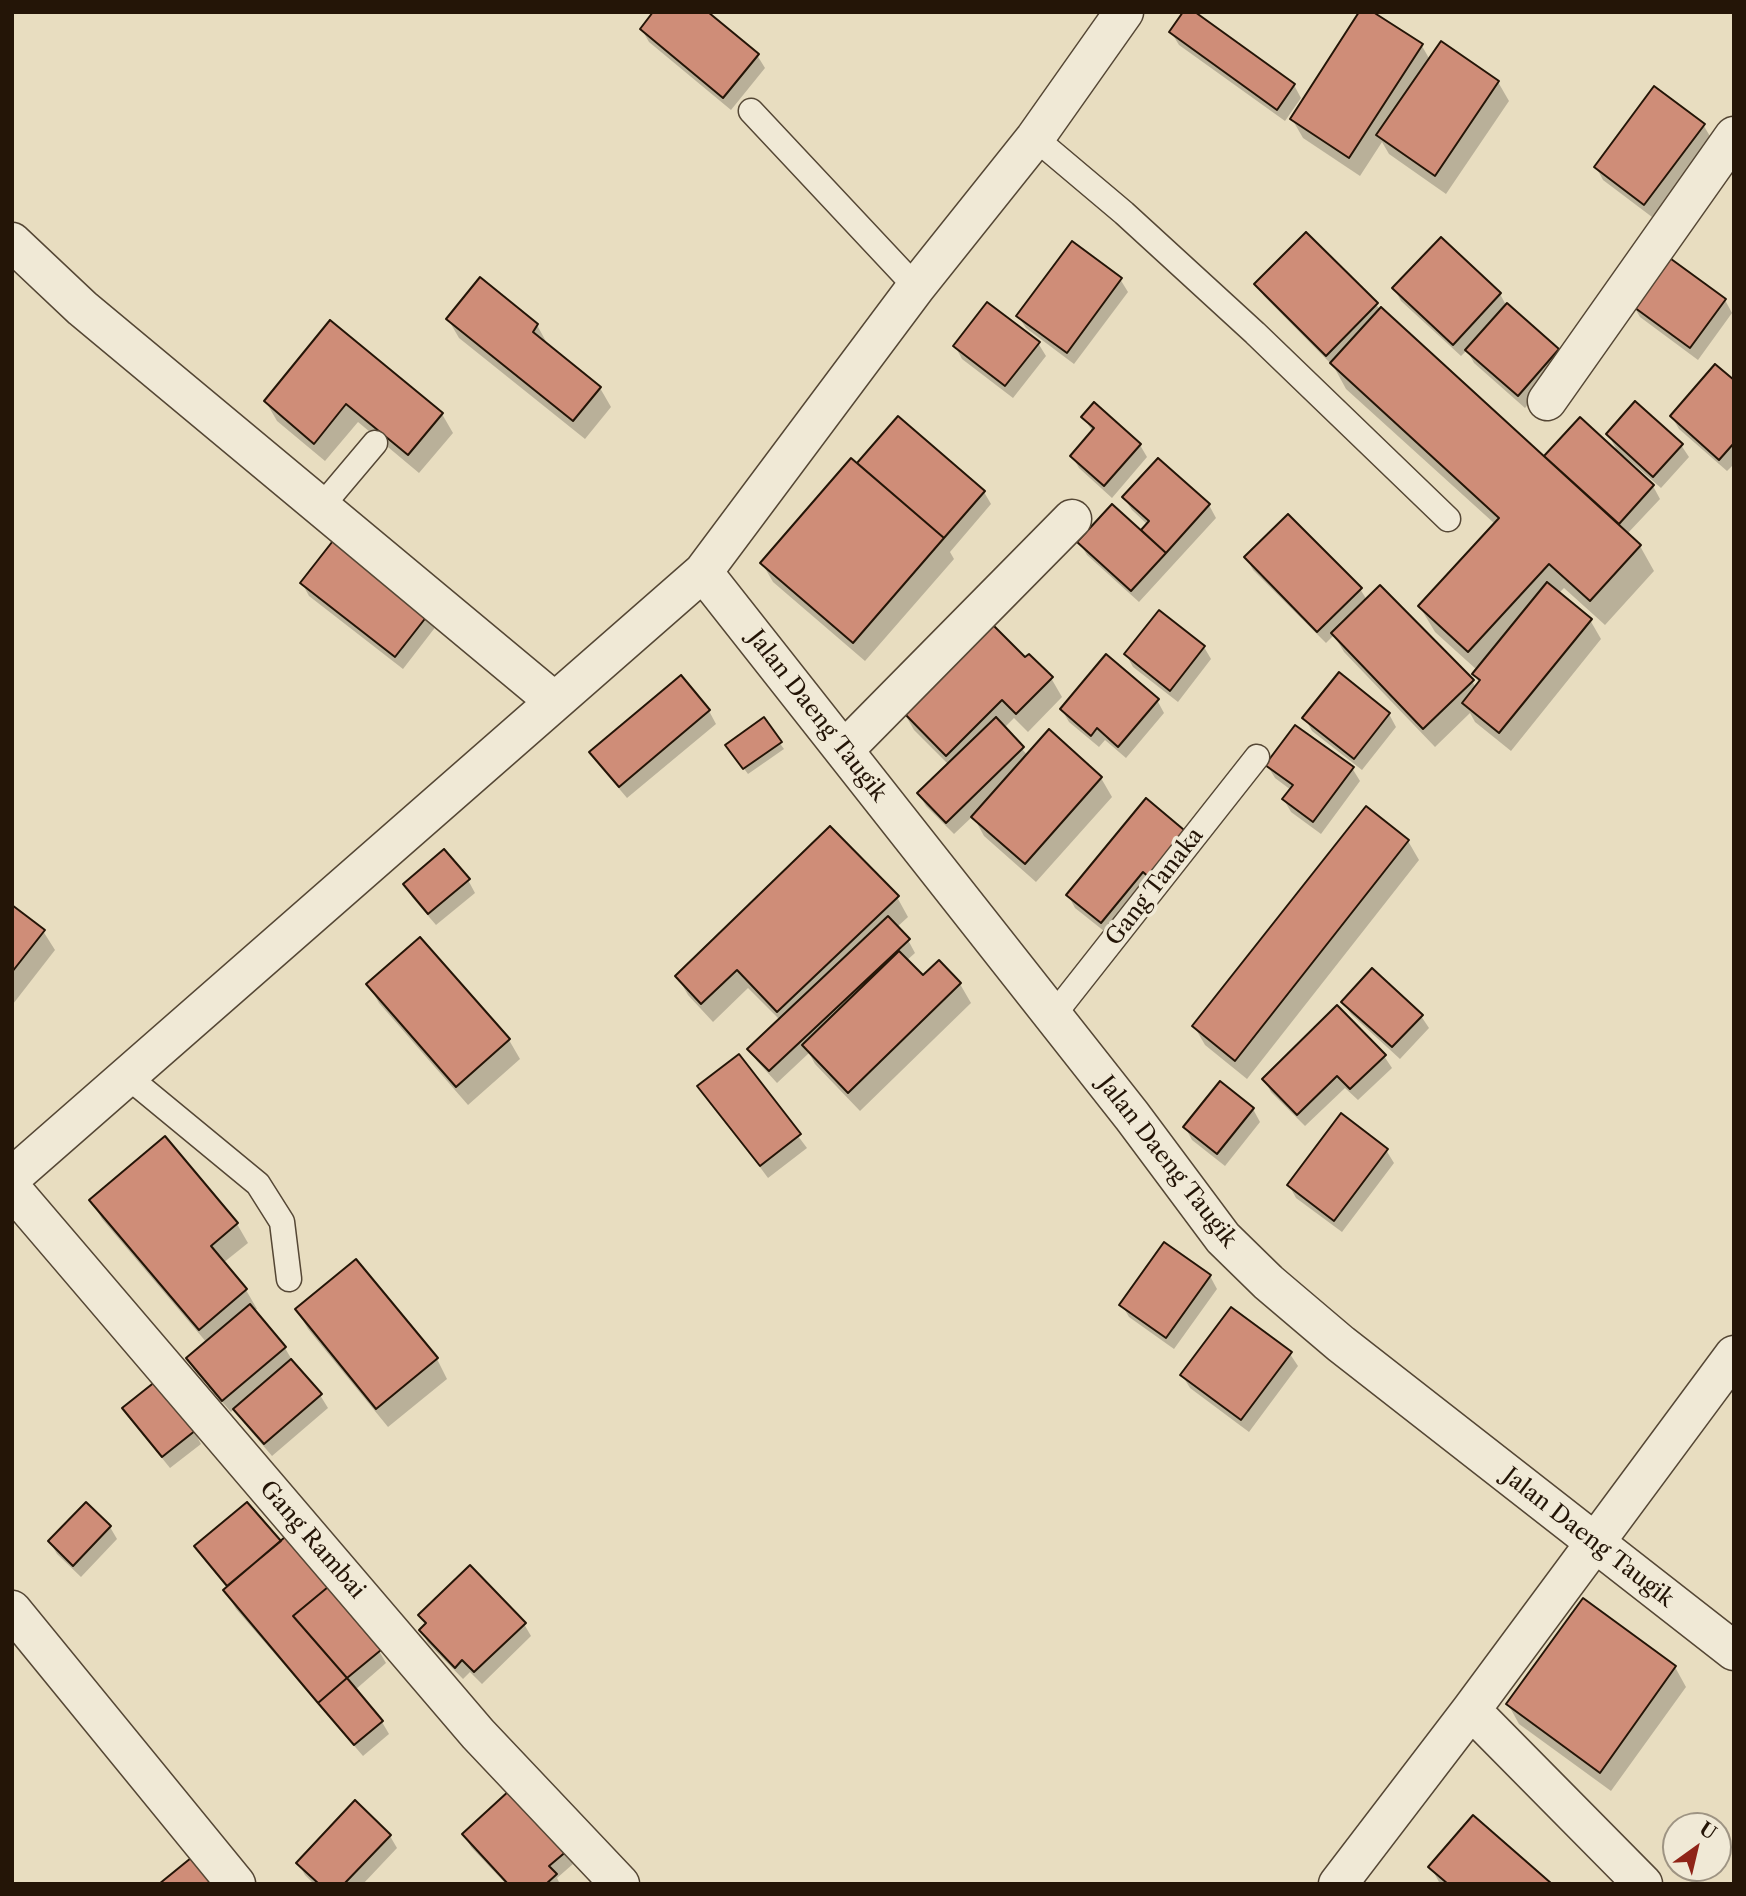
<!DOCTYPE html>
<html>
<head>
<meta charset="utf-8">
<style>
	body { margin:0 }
	#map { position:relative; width:1746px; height:1896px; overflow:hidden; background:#e8ddc0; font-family:"Libre Caslon Text",serif }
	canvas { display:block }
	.frame { position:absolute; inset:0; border:14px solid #241507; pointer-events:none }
	.north { position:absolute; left:1662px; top:1812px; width:70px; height:70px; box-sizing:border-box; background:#f0e9d6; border:2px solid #9e9483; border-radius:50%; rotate:34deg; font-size:19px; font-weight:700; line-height:28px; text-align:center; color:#241507 }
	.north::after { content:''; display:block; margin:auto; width:24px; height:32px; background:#8f2418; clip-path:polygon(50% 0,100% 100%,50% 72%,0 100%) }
</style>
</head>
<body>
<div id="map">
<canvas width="1746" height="1896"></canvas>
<div class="frame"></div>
<div class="north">U</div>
</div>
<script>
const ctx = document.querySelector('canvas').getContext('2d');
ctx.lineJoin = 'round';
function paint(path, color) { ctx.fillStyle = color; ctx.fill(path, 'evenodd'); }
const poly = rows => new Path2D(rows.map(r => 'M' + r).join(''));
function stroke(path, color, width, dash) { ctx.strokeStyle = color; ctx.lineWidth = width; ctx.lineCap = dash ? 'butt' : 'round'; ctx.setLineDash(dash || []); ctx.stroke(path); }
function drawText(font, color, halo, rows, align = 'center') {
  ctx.font = font + ' "Libre Caslon Text",serif'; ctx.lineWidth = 7; ctx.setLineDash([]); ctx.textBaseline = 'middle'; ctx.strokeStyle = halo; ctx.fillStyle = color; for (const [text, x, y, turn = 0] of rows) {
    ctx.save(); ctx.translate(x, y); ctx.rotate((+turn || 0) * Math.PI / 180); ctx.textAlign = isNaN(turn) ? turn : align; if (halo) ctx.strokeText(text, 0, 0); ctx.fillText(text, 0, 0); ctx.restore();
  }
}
paint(poly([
	[642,30,757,55,765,68,731,110,649,42],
	[1171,32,1294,85,1301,98,1285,121,1179,45],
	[1422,46,1430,60,1498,82,1509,101,1446,194,1389,154,1382,142,1360,176,1303,138,1292,119],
	[1704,126,1711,138,1652,217,1603,180,1596,167],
	[1306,234,1379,308,1550,463,1546,456,1619,454,1608,434,1681,445,1689,457,1661,488,1624,456,1622,458,1653,486,1660,499,1627,534,1640,546,1654,571,1605,625,1564,588,1558,594,1590,620,1601,639,1511,751,1475,722,1470,713,1435,747,1344,652,1334,635,1326,643,1253,570,1246,557,1360,589,1367,600,1472,681,1476,688,1480,684,1474,674,1477,670,1435,632,1420,607,1495,524,1346,389,1334,367,1264,296,1256,284],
	[1667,258,1725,300,1732,313,1698,360,1640,317,1633,305],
	[1120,279,1128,292,1074,364,1026,328,1018,316],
	[1394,288,1500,294,1506,305,1558,351,1565,363,1525,408,1474,363,1467,350,1461,356,1401,301],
	[448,319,537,325,548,345,600,388,611,407,585,439,459,338],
	[330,323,442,414,453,433,419,473,358,422,325,461,277,421,266,402],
	[1038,343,1046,356,1013,398,962,359,955,346],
	[1734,383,1734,464,1727,471,1679,429,1672,417],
	[1083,417,1140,445,1147,457,1112,498,1079,468,1072,456,1093,432],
	[1158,460,1209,505,1216,518,1139,602,1087,555,1079,542,1141,532,1148,525,1132,510,1124,498],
	[859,464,984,492,991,504,950,552,954,559,865,661,773,582,762,563,863,471],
	[302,583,430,613,437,625,403,669,309,596],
	[1204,647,1211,659,1178,702,1133,667,1126,654],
	[1025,660,1051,678,1062,697,1028,732,1014,718,1004,728,1028,756,1101,778,1112,797,1036,882,984,836,973,816,954,834,926,806,919,794,949,765,914,730,903,711],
	[681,677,709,711,716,724,627,798,599,765,592,752],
	[1157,700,1164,713,1126,758,1105,740,1099,747,1069,722,1062,710],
	[1389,714,1396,727,1362,770,1312,731,1305,718],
	[763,720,784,749,748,774,731,751],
	[1267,765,1352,768,1360,781,1321,834,1291,812,1284,800,1291,790,1275,778],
	[1366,808,1408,841,1419,860,1247,1079,1205,1045,1194,1026],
	[1189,836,1109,935,1075,908,1068,895],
	[468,880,475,893,436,925,412,897,405,884],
	[897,897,908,917,896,928,908,940,915,953,906,961,923,978,960,984,971,1003,860,1111,815,1064,809,1053,777,1083,757,1061,749,1049,780,1020,748,988,713,1022,688,995,677,976],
	[12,907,43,931,55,950,13,1004],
	[368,984,509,1040,520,1059,468,1105,379,1003],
	[1343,1002,1421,1016,1429,1028,1400,1059,1351,1014],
	[738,1056,807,1148,768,1178,700,1086],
	[1384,1056,1392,1068,1358,1100,1345,1088,1305,1126,1271,1092,1264,1079],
	[1220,1083,1253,1109,1260,1122,1225,1166,1192,1140,1185,1127],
	[1386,1150,1394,1163,1342,1232,1296,1198,1289,1185],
	[91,1200,237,1224,248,1243,223,1263,246,1290,257,1309,254,1311,285,1348,292,1360,290,1362,320,1395,328,1408,272,1456,243,1422,235,1408,231,1412,195,1371,188,1358,207,1343,102,1219],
	[356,1261,437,1359,447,1379,388,1427,308,1329,297,1310],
	[1210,1276,1217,1289,1174,1349,1129,1317,1122,1305],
	[1290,1354,1298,1366,1249,1432,1190,1388,1182,1375],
	[124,1408,194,1431,201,1444,170,1468,132,1421],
	[110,1527,117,1539,81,1577,57,1554,50,1542],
	[280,1543,379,1651,386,1663,355,1690,382,1722,389,1734,363,1756,236,1609,225,1590,228,1588,204,1559,197,1547],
	[1583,1601,1675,1667,1686,1687,1611,1791,1519,1724,1508,1704],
	[420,1615,524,1624,531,1636,482,1684,470,1672,463,1679,428,1643,421,1630,426,1625],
	[464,1834,566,1851,573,1864,557,1878,560,1884,506,1884,471,1847],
	[390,1836,397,1848,363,1884,314,1884,305,1875,298,1863],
	[1431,1867,1549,1884,1440,1884]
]), '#0003');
const building = poly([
	[653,12,708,12,759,54,723,98,640,29,653,12],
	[1183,12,1195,12,1295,84,1277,110,1169,32,1183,12],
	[1359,12,1373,12,1423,44,1349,158,1290,119,1359,12],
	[1441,41,1499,81,1435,176,1376,135,1441,41],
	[1654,86,1705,124,1644,205,1594,167,1654,86],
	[1306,232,1378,303,1326,356,1254,284,1306,232],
	[1441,237,1501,293,1453,345,1392,288,1441,237],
	[1072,241,1122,278,1067,353,1016,316,1072,241],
	[1667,256,1726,299,1690,348,1631,305,1667,256],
	[480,277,538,324,533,332,601,387,573,421,446,319,480,277],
	[987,302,1040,342,1005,386,953,346,987,302],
	[1507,303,1559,349,1518,396,1465,350,1507,303],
	[1381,307,1641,545,1590,601,1549,564,1468,652,1418,606,1499,518,1330,363,1381,307],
	[330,320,443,413,408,455,346,404,314,444,264,401,330,320],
	[1715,364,1734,380,1734,443,1719,460,1670,416,1715,364],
	[1635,401,1683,444,1653,477,1606,434,1635,401],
	[1094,402,1141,444,1104,486,1070,456,1094,428,1081,417,1094,402],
	[898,416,985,491,944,538,857,463,898,416],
	[1580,417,1654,485,1619,524,1544,456,1580,417],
	[851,458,944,538,853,643,760,563,851,458],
	[1158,458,1210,504,1166,553,1141,530,1149,521,1122,497,1158,458],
	[1112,504,1166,553,1131,591,1077,542,1112,504],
	[1288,514,1362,588,1317,632,1244,557,1288,514],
	[336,537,431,611,395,657,300,583,336,537],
	[1547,582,1592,619,1499,733,1462,703,1480,680,1472,674,1547,582],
	[1380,585,1474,680,1423,729,1331,633,1380,585],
	[1159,610,1205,646,1170,691,1124,654,1159,610],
	[989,621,1025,657,1029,654,1053,677,1016,714,1002,700,946,756,901,710,989,621],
	[1106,654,1159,699,1118,747,1097,728,1091,736,1060,709,1106,654],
	[1339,672,1390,713,1354,759,1302,718,1339,672],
	[681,675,710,710,619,787,589,752,681,675],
	[764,717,782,742,743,769,725,745,764,717],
	[996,717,1024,747,946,823,917,793,996,717],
	[1295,725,1354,767,1313,822,1282,799,1293,785,1265,765,1295,725],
	[1049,729,1102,777,1025,864,971,817,1049,729],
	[1146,798,1190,835,1152,880,1143,872,1101,923,1066,895,1146,798],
	[1366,806,1409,840,1235,1061,1192,1026,1366,806],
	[830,826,899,896,777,1012,737,970,701,1004,675,976,830,826],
	[444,849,470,879,428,914,403,884,444,849],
	[12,905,45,930,12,972,12,905],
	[888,916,910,939,769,1071,747,1049,888,916],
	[420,937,510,1039,456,1087,366,984,420,937],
	[899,951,923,975,939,960,961,983,848,1093,802,1045,899,951],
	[1372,968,1423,1015,1392,1047,1341,1002,1372,968],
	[1337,1005,1386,1055,1350,1089,1337,1076,1297,1115,1262,1079,1337,1005],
	[739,1054,801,1134,760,1166,697,1086,739,1054],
	[1220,1081,1254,1108,1217,1154,1183,1127,1220,1081],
	[1341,1113,1388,1149,1334,1221,1287,1185,1341,1113],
	[165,1136,238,1223,211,1246,247,1289,199,1330,89,1200,165,1136],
	[1164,1242,1211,1275,1166,1338,1119,1305,1164,1242],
	[356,1259,438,1358,376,1409,295,1309,356,1259],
	[250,1304,286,1347,222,1401,186,1358,250,1304],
	[1231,1307,1292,1352,1241,1420,1180,1375,1231,1307],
	[291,1359,322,1394,264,1444,233,1409,291,1359],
	[156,1381,196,1430,162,1457,122,1408,156,1381],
	[86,1502,111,1526,73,1566,48,1541,86,1502],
	[247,1502,281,1541,227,1586,194,1546,247,1502],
	[285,1537,328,1587,293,1616,347,1678,318,1703,223,1590,285,1537],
	[470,1565,526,1623,474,1672,462,1660,455,1668,419,1630,426,1623,418,1615,470,1565],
	[328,1587,381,1650,347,1678,293,1616,328,1587],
	[1583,1598,1676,1666,1600,1773,1506,1704,1583,1598],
	[347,1678,383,1721,354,1745,318,1703,347,1678],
	[511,1789,568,1850,549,1866,557,1874,546,1884,508,1884,462,1834,511,1789],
	[355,1800,391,1835,344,1884,319,1884,296,1863,355,1800],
	[1473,1815,1552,1884,1448,1884,1428,1867,1473,1815],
	[202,1849,231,1884,159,1884,202,1849]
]);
paint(building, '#cf8d78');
stroke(building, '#241507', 2);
const service = poly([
	[751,111,916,287],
	[1035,138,1124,213,1255,333,1448,519],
	[321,507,375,443],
	[1052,1017,1257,757],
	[127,1076,258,1184,282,1222,289,1279]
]);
const minor = poly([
	[12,242,82,308,554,701],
	[1547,401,1734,136],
	[703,572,1132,1116,1223,1238,1268,1282,1341,1344,1734,1651],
	[844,750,1072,519],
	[12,1177,703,572,916,287,1035,138,1124,12],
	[12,1189,478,1734,620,1884],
	[12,1610,236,1884],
	[1471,1710,1643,1884],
	[1338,1884,1471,1710,1734,1355]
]);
stroke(service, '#554735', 27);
stroke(minor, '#554735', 41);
stroke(service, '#f0e9d6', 24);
stroke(minor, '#f0e9d6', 38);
drawText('23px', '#241507', '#f0e9d6', [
	["Jalan Daeng Taugik",817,716,52],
	["Gang Tanaka",1155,887,-52],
	["Jalan Daeng Taugik",1167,1162,52],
	["Jalan Daeng Taugik",1588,1538,38],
	["Gang Rambai",312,1540,49]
]);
</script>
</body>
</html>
